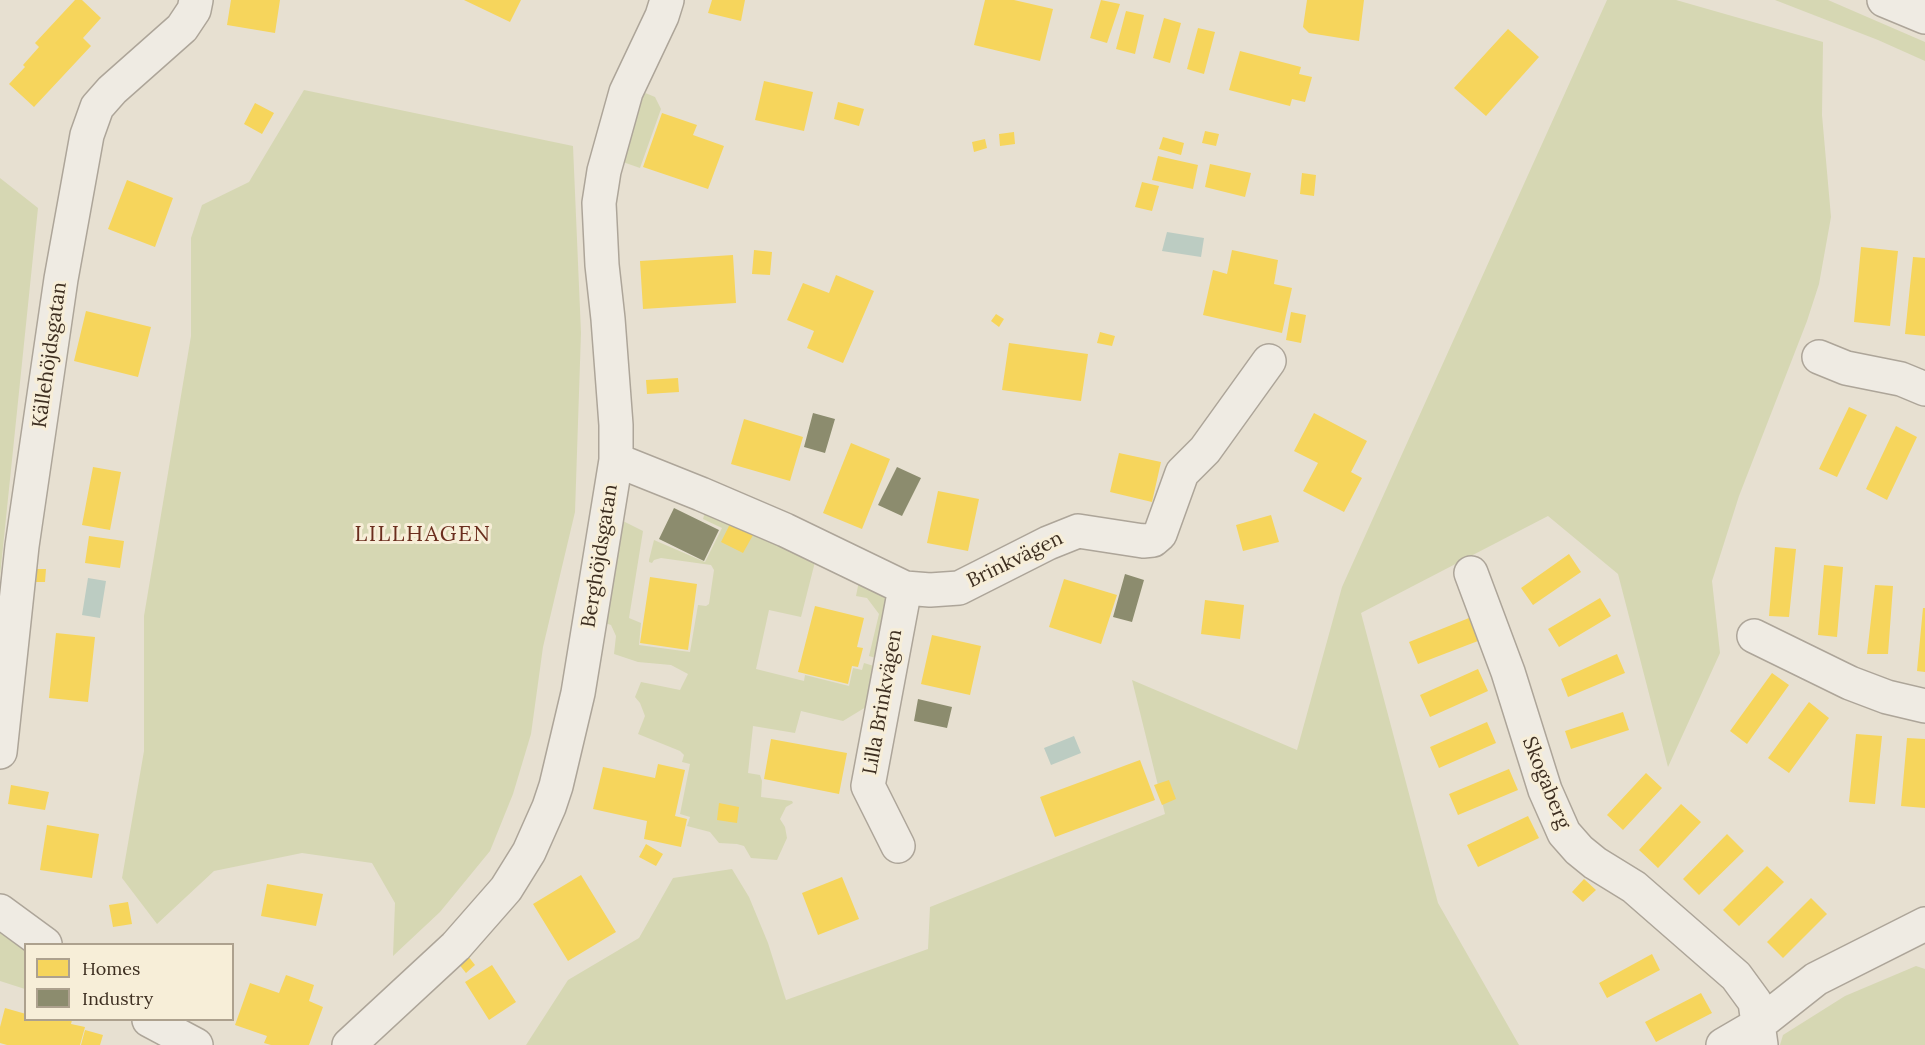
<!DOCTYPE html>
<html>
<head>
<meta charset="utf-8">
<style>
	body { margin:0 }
	#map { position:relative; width:1925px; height:1045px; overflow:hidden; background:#e7e0d1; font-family:Lora,serif }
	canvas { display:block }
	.legend { position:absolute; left:24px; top:943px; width:210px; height:78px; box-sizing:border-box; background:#f7eed8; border:2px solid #ada18e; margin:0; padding:8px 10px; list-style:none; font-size:18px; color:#3d2e20 }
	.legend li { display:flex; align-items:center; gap:12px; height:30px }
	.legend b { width:30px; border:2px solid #ada18e }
</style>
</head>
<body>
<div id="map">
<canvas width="1925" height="1045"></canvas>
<ul class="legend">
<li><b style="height:16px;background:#f6d55c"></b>Homes</li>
<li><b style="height:16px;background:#8c8c6e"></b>Industry</li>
</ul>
</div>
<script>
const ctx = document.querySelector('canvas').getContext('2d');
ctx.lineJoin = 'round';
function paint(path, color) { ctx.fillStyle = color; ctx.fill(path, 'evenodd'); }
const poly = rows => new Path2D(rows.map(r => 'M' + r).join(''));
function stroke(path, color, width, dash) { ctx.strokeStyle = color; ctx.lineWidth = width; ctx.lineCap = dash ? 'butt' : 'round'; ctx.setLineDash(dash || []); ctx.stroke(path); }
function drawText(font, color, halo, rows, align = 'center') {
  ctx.font = font + ' Lora,serif'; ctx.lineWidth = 6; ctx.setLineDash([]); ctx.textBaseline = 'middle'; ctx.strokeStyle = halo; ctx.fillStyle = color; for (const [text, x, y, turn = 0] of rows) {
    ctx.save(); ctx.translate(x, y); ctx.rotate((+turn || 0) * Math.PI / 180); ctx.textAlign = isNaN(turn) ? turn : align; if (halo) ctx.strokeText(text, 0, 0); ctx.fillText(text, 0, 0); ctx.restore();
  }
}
paint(poly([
	[1607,0,1676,0,1823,42,1822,115,1831,217,1819,284,1807,321,1739,496,1712,581,1720,653,1668,767,1618,574,1548,516,1361,613,1438,903,1519,1045,526,1045,568,980,639,938,673,878,732,869,749,897,768,943,786,1000,928,949,930,907,1165,814,1132,680,1297,750,1342,587],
	[1775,0,1828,0,1925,42,1925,61,1878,40],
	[304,90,573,146,581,333,575,512,543,647,531,734,513,794,490,851,440,912,393,956,395,903,372,863,302,853,214,871,157,924,122,878,144,751,144,616,191,336,191,238,202,205,249,182],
	[643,92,655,97,661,109,640,168,620,161],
	[0,178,38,208,0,576],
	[707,505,816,558,801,617,769,610,756,669,804,681,805,675,849,686,853,668,862,670,864,663,877,667,866,707,843,721,801,711,795,733,753,726,748,773,760,775,762,781,761,797,792,801,793,803,786,807,780,819,785,827,787,838,777,860,751,858,744,846,737,844,719,843,710,832,687,826,690,817,680,814,690,764,682,762,684,755,680,751,638,734,645,716,640,703,635,697,641,682,680,690,688,674,671,665,638,662,614,654,616,636,611,625,602,622,621,520,643,531,629,618,641,623,639,645,690,652,698,605,706,606,709,604,714,570,711,565,661,558,654,560,652,563,649,562,649,560,654,540,705,562,722,528,703,519],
	[859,581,882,587,891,609,879,659,869,656,879,614,867,598,856,596],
	[0,922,26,944,25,989,0,981],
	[1916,966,1925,969,1925,1045,1780,1045,1783,1035,1845,996]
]), '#d6d7b3');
paint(poly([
	[1167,232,1204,238,1201,257,1162,251],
	[88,578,106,581,100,618,82,615],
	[1074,736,1081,753,1051,765,1044,748]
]), '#bcccc2');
paint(poly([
	[75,0,82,0,101,18,83,38,91,46,34,107,9,84,25,67,23,65,39,47,35,43],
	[231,0,280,0,275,33,227,25],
	[464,0,521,0,510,22],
	[712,0,745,0,741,21,708,13],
	[985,0,1014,0,1053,9,1040,61,974,45],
	[1101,0,1120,4,1107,43,1090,38],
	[1307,0,1364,0,1359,41,1309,33,1303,27],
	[1126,11,1144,15,1135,54,1116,49],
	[1164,18,1181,23,1170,63,1153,58],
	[1198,28,1215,32,1204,74,1187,69],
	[1508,29,1539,57,1486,116,1454,88],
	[1240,51,1301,67,1299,74,1312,77,1305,102,1292,99,1290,106,1229,90],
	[764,81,813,92,804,131,755,120],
	[838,102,864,109,859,126,834,119],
	[255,103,274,113,262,134,244,124],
	[662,113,697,125,693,135,724,146,708,189,643,167],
	[1205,131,1219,134,1216,146,1202,143],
	[1014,132,1015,144,1000,146,999,134],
	[1163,137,1184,143,1181,155,1159,149],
	[985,139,987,148,974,152,972,142],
	[1158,156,1198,165,1193,189,1152,180],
	[1210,164,1251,173,1245,197,1205,187],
	[1302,173,1316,175,1314,196,1300,194],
	[127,180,173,198,155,247,108,229],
	[1142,182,1159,186,1152,211,1135,207],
	[1861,247,1898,251,1890,326,1854,322],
	[754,250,772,252,770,275,752,274],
	[1232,250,1278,260,1274,284,1292,288,1282,333,1203,315,1213,270,1227,274],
	[733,255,736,303,643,309,640,261],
	[1913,257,1925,258,1925,336,1905,334],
	[836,275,874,291,843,363,807,348,814,331,787,320,803,283,829,293],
	[86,311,151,327,138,377,74,361],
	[1291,312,1306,315,1301,343,1286,340],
	[996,314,1004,319,999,327,991,321],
	[1100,332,1115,336,1112,346,1097,343],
	[1009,343,1088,354,1081,401,1002,390],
	[678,378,679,392,647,394,646,380],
	[1849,407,1867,415,1837,477,1819,469],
	[1314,413,1367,441,1351,472,1362,478,1344,512,1303,491,1318,463,1294,451],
	[744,419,803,437,790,481,731,464],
	[1896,426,1917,437,1887,500,1866,489],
	[851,443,890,459,862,529,823,513],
	[1119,453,1161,462,1152,502,1110,492],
	[93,467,121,472,110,530,82,525],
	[938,491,979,499,968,551,927,543],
	[1271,515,1279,542,1243,551,1236,525],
	[730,524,753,535,743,553,721,542],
	[89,536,124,541,120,568,85,563],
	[1775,547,1796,549,1789,617,1769,616],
	[1569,554,1581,572,1533,605,1521,588],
	[1824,565,1843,567,1837,637,1818,635],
	[37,569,46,569,45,582,36,582],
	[650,577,697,584,688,650,640,643],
	[1064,579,1117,595,1101,644,1049,627],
	[1875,585,1893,586,1888,654,1867,654],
	[1600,598,1611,616,1559,647,1548,629],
	[1205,600,1244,605,1240,639,1201,634],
	[815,606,864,618,857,647,863,648,858,667,852,666,848,684,798,672],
	[1923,608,1925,608,1925,672,1917,671],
	[1469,618,1478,641,1418,664,1409,642],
	[56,633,95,637,88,702,49,698],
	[932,635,981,646,970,695,921,684],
	[1617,654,1625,673,1568,697,1561,679],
	[1478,669,1488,691,1430,717,1420,695],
	[1772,673,1789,685,1747,744,1730,731],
	[1809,702,1829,718,1789,773,1768,758],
	[1623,712,1629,730,1571,749,1565,731],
	[1487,722,1496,743,1439,768,1430,747],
	[1856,734,1882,736,1875,804,1849,802],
	[1907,738,1925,739,1925,808,1901,806],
	[771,739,847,753,839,794,764,779],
	[1140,760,1155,800,1055,837,1040,797],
	[658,764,685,770,675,816,687,819,681,847,644,839,647,821,593,809,603,767,655,778],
	[1509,769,1518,790,1458,815,1449,794],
	[1646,773,1662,788,1623,830,1607,815],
	[1169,780,1176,799,1162,805,1154,785],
	[11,785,49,792,45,810,8,804],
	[719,803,739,807,737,823,717,820],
	[1681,804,1701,822,1658,868,1639,850],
	[1528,816,1539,838,1478,867,1467,845],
	[47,825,99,834,92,878,40,870],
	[1727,834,1744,851,1699,895,1683,879],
	[646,844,663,854,656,866,639,857],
	[1767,866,1784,882,1739,926,1723,910],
	[581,875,616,932,568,961,533,904],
	[842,877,859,919,818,935,802,893],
	[1584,879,1596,890,1583,902,1572,892],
	[267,884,323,894,316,926,261,916],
	[1811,898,1827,914,1783,958,1767,942],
	[128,902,132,924,113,927,109,905],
	[1652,954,1660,970,1607,998,1599,983],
	[468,956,475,965,466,973,458,963],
	[492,965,516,1002,489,1020,465,982],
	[286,975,314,985,309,1001,323,1007,309,1045,271,1045,264,1043,267,1036,235,1025,250,983,279,993],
	[1701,993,1712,1013,1656,1042,1645,1022],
	[5,1008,26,1014,26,1020,72,1020,71,1024,85,1027,80,1045,7,1045,0,1043,0,1027],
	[85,1030,103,1035,100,1045,81,1045]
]), '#f6d55c');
paint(poly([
	[813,413,835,419,825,453,804,447],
	[897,467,921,478,902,516,878,505],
	[674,508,719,530,704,561,659,539],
	[1125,574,1144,580,1132,622,1113,617],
	[918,699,952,707,947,728,914,721]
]), '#8c8c6e');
const minor = poly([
	[1884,0,1925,17],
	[1819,357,1846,368,1901,379,1925,389],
	[616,460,701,494,785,530,905,588,930,590,959,588,1048,543,1078,531,1143,541,1153,540,1160,534,1182,473,1205,450,1269,361],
	[1471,573,1508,672,1545,790,1564,833,1579,850,1595,863,1634,887,1736,976,1755,1002,1761,1045],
	[1754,636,1850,683,1887,697,1925,706],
	[0,752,22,546,61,279,87,135,97,107,112,90,182,28,194,10,196,0],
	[898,846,868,786,905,588],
	[0,911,45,944],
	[149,1020,196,1045],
	[349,1045,456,946,506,889,529,852,549,807,556,786,578,693,616,460,616,425,608,319,602,265,599,203,604,171,626,92,662,16,667,0],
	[1723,1045,1759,1024,1816,979,1925,924]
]);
stroke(minor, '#ada599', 36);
stroke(minor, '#efebe3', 33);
drawText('20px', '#3d2e20', '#f7eed8', [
	["Källehöjdsgatan",50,355,-82],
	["Berghöjdsgatan",600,556,-81],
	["Brinkvägen",1015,560,-26],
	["Lilla Brinkvägen",883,702,-80],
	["Skogaberg",1546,783,68]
]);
ctx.letterSpacing = '1.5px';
drawText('22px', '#6b2e1e', '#f7eed8', [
	["LILLHAGEN",423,535]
]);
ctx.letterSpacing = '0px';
</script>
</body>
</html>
